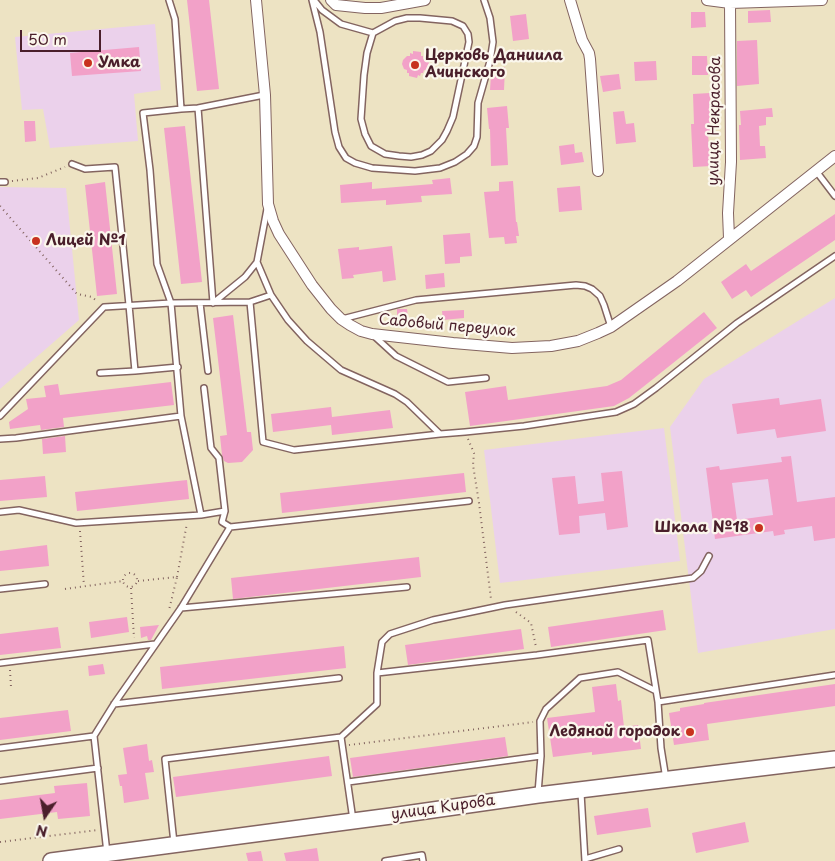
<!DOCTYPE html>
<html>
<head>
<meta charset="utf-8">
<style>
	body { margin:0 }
	#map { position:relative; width:835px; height:861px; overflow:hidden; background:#ede3c3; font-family:"Playpen Sans",sans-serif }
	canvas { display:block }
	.north { position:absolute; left:20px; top:791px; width:50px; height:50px; -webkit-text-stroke:4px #fbf7ec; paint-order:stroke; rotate:192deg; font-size:14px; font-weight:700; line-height:20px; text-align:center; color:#4a1f2b }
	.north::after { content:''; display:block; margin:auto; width:18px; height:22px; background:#4a1f2b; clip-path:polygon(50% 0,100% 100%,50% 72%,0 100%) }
	.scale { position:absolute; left:20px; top:30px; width:81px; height:22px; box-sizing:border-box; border:2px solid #4a1f2b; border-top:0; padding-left:6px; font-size:15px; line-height:18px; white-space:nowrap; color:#4a1f2b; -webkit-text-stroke:4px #fbf7ec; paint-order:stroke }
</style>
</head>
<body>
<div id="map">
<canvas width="835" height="861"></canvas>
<div class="north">N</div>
<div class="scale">50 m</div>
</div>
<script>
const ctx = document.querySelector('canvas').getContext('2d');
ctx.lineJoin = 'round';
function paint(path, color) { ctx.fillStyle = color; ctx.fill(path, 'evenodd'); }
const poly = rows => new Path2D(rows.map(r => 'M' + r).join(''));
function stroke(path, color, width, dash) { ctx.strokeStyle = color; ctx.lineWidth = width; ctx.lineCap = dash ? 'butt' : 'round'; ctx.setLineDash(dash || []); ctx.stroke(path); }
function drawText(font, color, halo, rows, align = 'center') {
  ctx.font = font + ' "Playpen Sans",sans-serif'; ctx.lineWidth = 4.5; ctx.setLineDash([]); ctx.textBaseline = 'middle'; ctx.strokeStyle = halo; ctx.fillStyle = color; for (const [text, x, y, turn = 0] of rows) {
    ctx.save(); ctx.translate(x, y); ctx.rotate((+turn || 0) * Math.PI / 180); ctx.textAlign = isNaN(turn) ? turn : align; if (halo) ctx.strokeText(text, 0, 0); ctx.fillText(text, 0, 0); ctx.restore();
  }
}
paint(poly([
	[155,24,161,90,134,94,138,141,50,148,43,109,22,110,15,37],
	[0,187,66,188,79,320,0,389],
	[835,298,835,629,698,653,670,427,704,379],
	[664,428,680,561,500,583,484,450]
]), '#ebd1eb');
paint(poly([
	[187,0,209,0,219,89,197,91],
	[770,10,771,22,748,23,748,11],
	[691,12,705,12,706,27,691,28],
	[526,14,529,39,513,41,510,16],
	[757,40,759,84,737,86,737,41],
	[139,47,141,71,72,76,70,53],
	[413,51,421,52,421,56,423,56,423,59,426,59,425,62,429,62,427,71,424,70,423,73,421,73,420,76,418,75,417,78,409,76,409,73,407,73,407,70,404,69,402,64,403,60,407,56,410,56,410,53,413,54],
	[692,56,707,56,708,75,692,75],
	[656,61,657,80,635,81,634,62],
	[493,67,505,67,504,90,490,90,491,74],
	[619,74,621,89,603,92,600,76],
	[710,93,712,135,708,135,711,166,693,167,691,124,694,124,693,94],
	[507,106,509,128,506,128,508,165,491,166,490,129,489,129,487,108],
	[772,108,773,117,766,117,766,125,759,126,760,146,765,146,766,158,740,160,739,125,741,125,740,111],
	[624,111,626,124,634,123,636,142,616,144,613,112],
	[24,121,35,121,36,141,25,142],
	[185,126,202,282,181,284,164,128],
	[574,144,575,153,582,152,584,162,561,165,559,146],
	[450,178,452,194,421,196,422,202,386,205,386,200,341,203,340,185,372,182,372,189,433,184,432,180],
	[513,181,516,222,517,222,519,236,516,236,517,243,505,244,504,237,489,238,484,192,499,191,499,182],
	[105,182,117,294,97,296,85,185],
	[580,186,582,210,559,212,557,188],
	[835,214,835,240,751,297,746,290,732,299,721,282,746,264,751,271],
	[470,233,472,256,460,257,460,263,445,264,443,235],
	[392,246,396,280,383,282,382,271,353,275,354,278,342,279,338,249,359,247,359,250],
	[444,273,445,287,426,289,425,275],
	[397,309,407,309,408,318,397,318],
	[464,310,464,318,443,320,442,311],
	[704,312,717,328,643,387,629,398,614,406,470,426,465,392,506,386,508,400,607,386,621,380],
	[233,315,247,432,251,432,253,450,242,462,228,463,224,461,222,455,220,436,227,435,213,318],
	[171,382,174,405,63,418,64,427,41,430,40,425,10,429,9,422,28,409,26,399,46,397,44,386,58,384,60,395],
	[779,398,780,405,821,399,826,431,777,438,775,429,737,434,732,404],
	[331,407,332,417,390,410,393,428,332,435,331,425,273,432,271,414],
	[65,436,66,452,43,454,42,439],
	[791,456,797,502,835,497,835,538,814,541,812,526,784,530,785,534,774,536,773,531,715,539,706,468,719,466,720,470,782,462,781,457],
	[768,479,773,515,737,520,732,483],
	[622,471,628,527,607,530,605,513,579,516,580,533,559,535,552,478,575,476,578,504,604,501,601,473],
	[464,473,466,492,282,513,280,493],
	[45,476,47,497,0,501,0,480],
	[187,480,189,499,77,511,75,492],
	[47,545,49,566,0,571,0,551],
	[419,557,421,577,233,599,231,578],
	[663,610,666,630,551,647,548,627],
	[127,617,129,632,91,638,89,622],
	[159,625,151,640,148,640,147,636,141,638,140,627],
	[58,627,61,648,0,655,0,634],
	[521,629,524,649,408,665,405,645],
	[344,646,346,668,162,689,160,667],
	[103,664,105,674,89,676,88,666],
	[616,684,618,701,621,700,624,727,638,725,641,749,592,755,592,752,553,757,547,718,595,712,592,687],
	[835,684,835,706,707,724,709,740,674,745,669,713,680,711,680,708,704,704,704,703],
	[68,710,71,731,0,740,0,718],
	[505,737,508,756,353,777,350,758],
	[147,744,149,761,152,760,154,772,145,773,149,799,124,803,122,786,120,786,118,775,127,774,123,748],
	[329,756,332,776,176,797,173,777],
	[87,783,90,816,58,819,57,812,0,819,0,800,55,793,54,786],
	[648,808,651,827,597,835,594,816],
	[745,822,749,842,696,853,692,833],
	[317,848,319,861,286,861,284,853],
	[261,851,263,861,248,861,246,853]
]), '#f2a1c8');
const service = poly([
	[312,0,320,32,335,132,339,147,346,158,355,163,372,168,415,171,440,168,455,162,467,154,474,146,477,137,478,103,490,61,493,42,490,18,484,0],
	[314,0,322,10,341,24,373,33,395,21,407,18,420,18,452,21,463,26,468,34,469,42,453,117,447,131,442,140,431,151,422,155,411,157,399,156,385,154,371,146,365,134,361,119,364,75,367,53,373,33],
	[181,109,198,108],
	[72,164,85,169,115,167,129,305,135,371,100,373],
	[816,171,835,196],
	[0,182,5,182],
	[267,209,257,262,271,295,250,302,171,303,181,416,201,515,225,511,222,522,230,527,469,501],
	[271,295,288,320,307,341,341,370,395,394,407,402,440,434,465,432,524,426,616,412,634,404,656,388,737,323,835,256],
	[250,302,263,442,294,450,440,434],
	[200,303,208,371],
	[213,303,198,108,264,95],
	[213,303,245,277,257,262],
	[342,319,416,300,576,285,585,286,592,289,600,296,604,305,611,327],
	[373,335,396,356,448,382,486,378],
	[135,371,178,367],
	[204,388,211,448,219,458,225,511],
	[0,416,104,307,171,303,157,264,150,170,143,113,181,109,175,19,169,0],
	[0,439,16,438,181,416],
	[0,512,19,510,76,523,201,515],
	[0,589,45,584],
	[181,608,407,587],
	[0,663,155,644],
	[377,673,537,655,648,640,658,702,661,748,666,779],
	[658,702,835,675],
	[114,704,339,678],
	[341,737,377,704,377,673,382,642,390,634,433,620,505,605,693,578,701,571,709,556],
	[0,748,94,736],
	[0,781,98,768],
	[348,782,541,756],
	[538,793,541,756,540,721,546,709,580,678,618,672,656,691],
	[581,793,585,861],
	[174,843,165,759,341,737,353,820],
	[107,853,94,736,114,704,181,608,230,527],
	[585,859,619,849],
	[385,861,422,855,423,861]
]);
const minor = poly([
	[256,0,265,95,268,204,273,221,279,234,312,285,331,309,341,319,350,325,361,331,372,334,453,343,512,348,551,346,578,341,598,333,611,327,677,281,835,156],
	[331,0,336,5,365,8,381,8,425,0],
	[570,0,582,40,589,53,590,59,598,171],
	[707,0,730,3,822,0],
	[729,238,728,213,731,162,730,3]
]);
const secondary = poly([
	[51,861,391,816,538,795,835,759]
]);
stroke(service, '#836460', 8);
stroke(minor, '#836460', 12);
stroke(secondary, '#836460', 18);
stroke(poly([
	[12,181,38,178,65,167],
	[0,206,77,294,92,297,98,302],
	[468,439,474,453,473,465,479,503,491,599],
	[80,531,84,586],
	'123 580a7 7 0 1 1 14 0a7 7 0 1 1-14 0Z',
	[177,577,187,523],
	[138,581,177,577,169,610],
	[131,588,134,638],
	[65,589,123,581],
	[516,612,531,623,536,647],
	[10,670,11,687],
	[349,745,533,722],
	[0,842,98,830]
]), '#836460', 2, [1, 4]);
stroke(service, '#fff', 5);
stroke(minor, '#fff', 10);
stroke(secondary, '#fff', 15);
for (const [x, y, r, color] of [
	[88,63,5,"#c8321e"],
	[415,65,5,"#c8321e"],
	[36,241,5,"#c8321e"],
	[759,528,5,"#c8321e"],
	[690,732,5,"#c8321e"]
]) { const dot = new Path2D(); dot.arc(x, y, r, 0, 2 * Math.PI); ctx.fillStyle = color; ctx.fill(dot); stroke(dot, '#fbf7ec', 2); }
drawText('bold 15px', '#4a1f2b', '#fbf7ec', [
	["Церковь Даниила",425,56],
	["Ачинского",425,73],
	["Умка",98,63],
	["Лицей №1",46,241],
	["Школа №18",749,528,"right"],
	["Ледяной городок",680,732,"right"]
], 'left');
drawText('15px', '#4a1f2b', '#fbf7ec', [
	["улица Некрасова",715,121,-89],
	["Садовый переулок",447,326,5],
	["улица Кирова",443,808,-8]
]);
</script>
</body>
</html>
